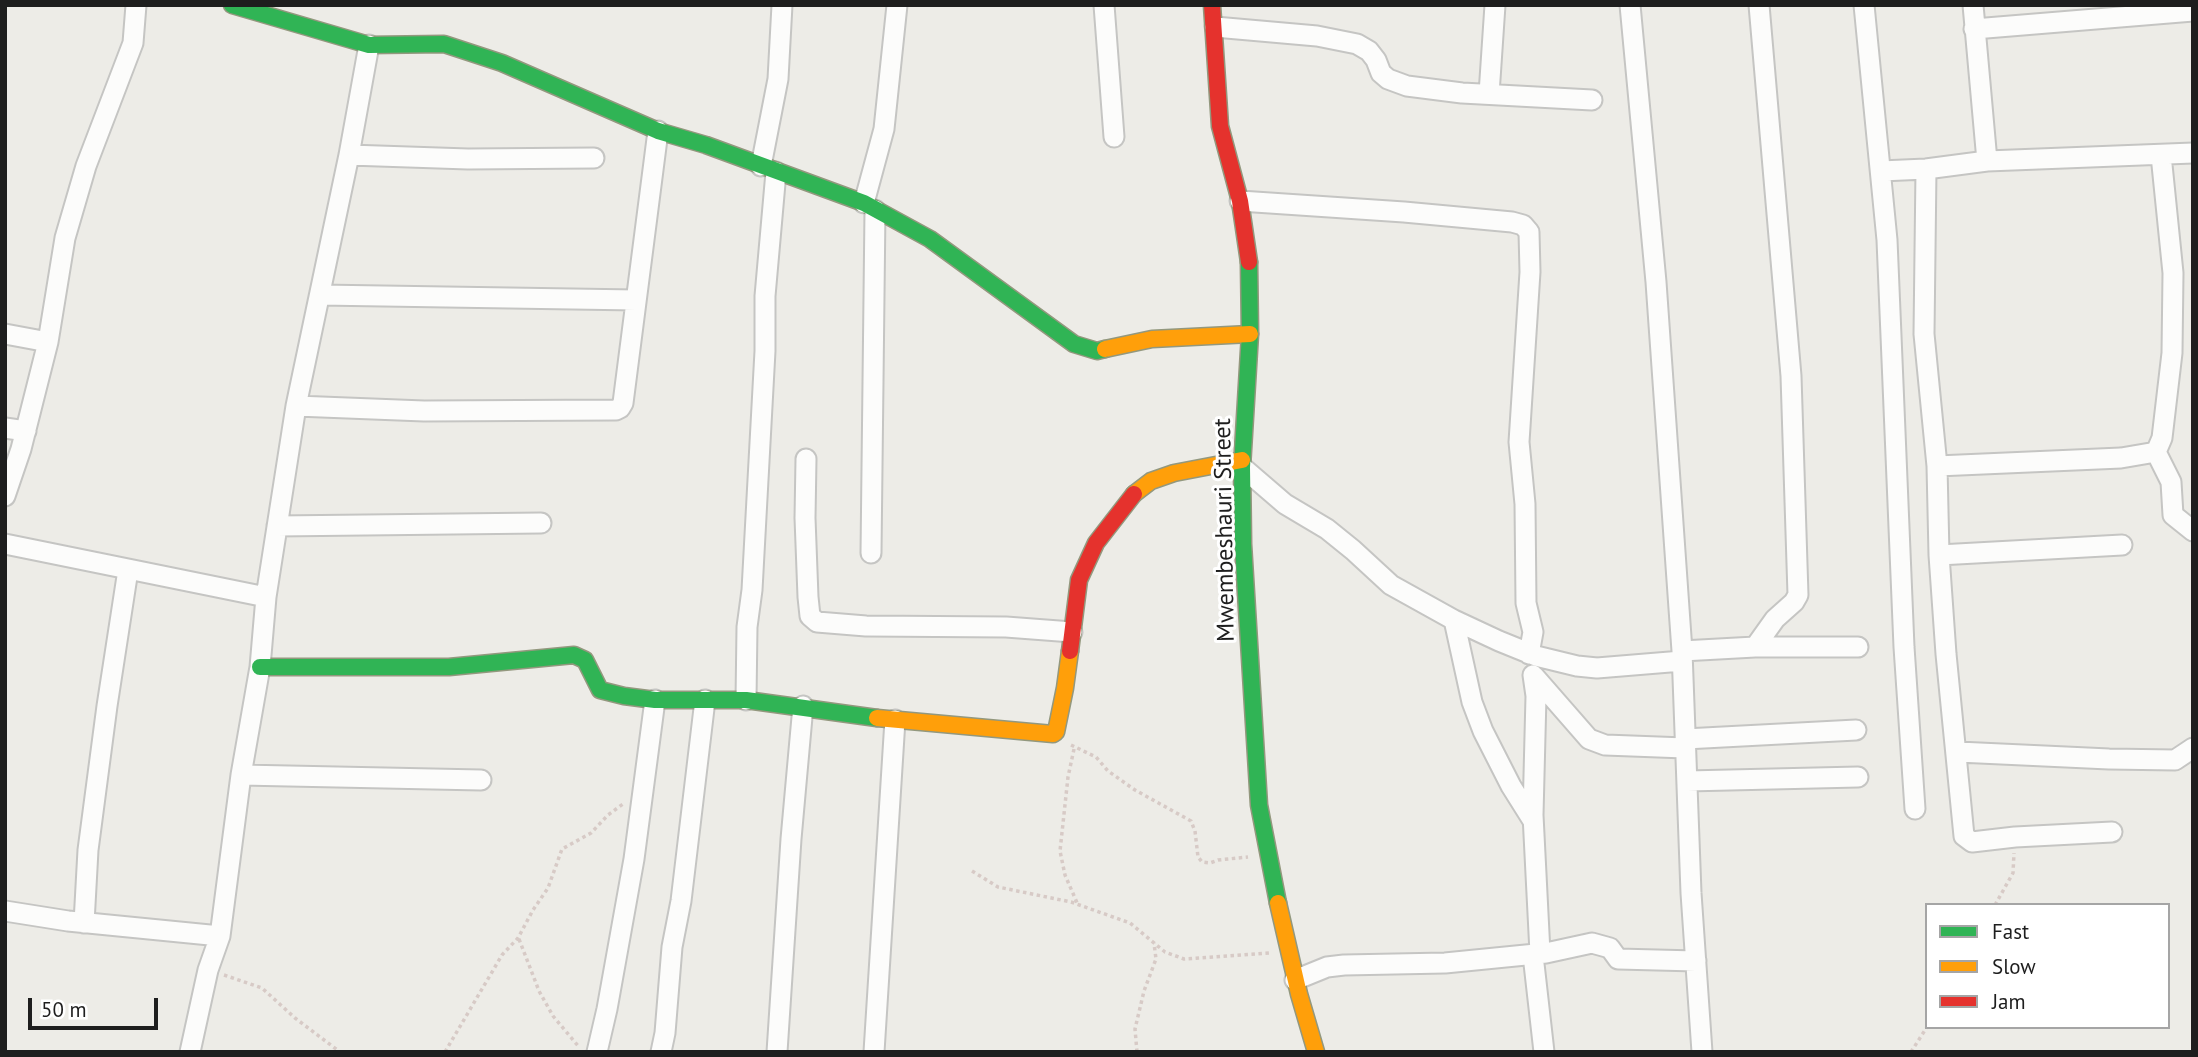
<!DOCTYPE html>
<html>
<head>
<meta charset="utf-8">
<style>
	body { margin:0 }
	#map { position:relative; width:2198px; height:1057px; overflow:hidden; background:#edece7; font-family:"PT Sans",sans-serif }
	canvas { display:block }
	.frame { position:absolute; inset:0; border:7px solid #1e1e1e; pointer-events:none }
	.legend { position:absolute; left:1925px; top:903px; width:245px; height:126px; box-sizing:border-box; background:#fff; border:2px solid #a5a5a5; margin:0; padding:9px 12px; list-style:none; font-size:21px; color:#1e1e1e }
	.legend li { display:flex; align-items:center; gap:14px; height:35px }
	.legend b { width:35px; border:2px solid #a5a5a5 }
	.scale { position:absolute; left:28px; top:998px; width:130px; height:32px; box-sizing:border-box; border:4px solid #1e1e1e; border-top:0; padding-left:9px; font-size:21px; line-height:24px; white-space:nowrap; color:#1e1e1e; -webkit-text-stroke:5px #fff; paint-order:stroke }
</style>
</head>
<body>
<div id="map">
<canvas width="2198" height="1057"></canvas>
<div class="frame"></div>
<ul class="legend">
<li><b style="height:9px;background:#30b455"></b>Fast</li>
<li><b style="height:9px;background:#ff9f0a"></b>Slow</li>
<li><b style="height:9px;background:#e5322d"></b>Jam</li>
</ul>
<div class="scale">50 m</div>
</div>
<script>
const ctx = document.querySelector('canvas').getContext('2d');
ctx.lineJoin = 'round';
const poly = rows => new Path2D(rows.map(r => 'M' + r).join(''));
function stroke(path, color, width, dash) { ctx.strokeStyle = color; ctx.lineWidth = width; ctx.lineCap = dash ? 'butt' : 'round'; ctx.setLineDash(dash || []); ctx.stroke(path); }
function drawText(font, color, halo, rows, align = 'center') {
  ctx.font = font + ' "PT Sans",sans-serif'; ctx.lineWidth = 6; ctx.setLineDash([]); ctx.textBaseline = 'middle'; ctx.strokeStyle = halo; ctx.fillStyle = color; for (const [text, x, y, turn = 0] of rows) {
    ctx.save(); ctx.translate(x, y); ctx.rotate((+turn || 0) * Math.PI / 180); ctx.textAlign = isNaN(turn) ? turn : align; if (halo) ctx.strokeText(text, 0, 0); ctx.fillText(text, 0, 0); ctx.restore();
  }
}
const street = poly([
	[1104,5,1114,137],
	[1630,5,1656,282,1682,651,1691,893,1702,1052],
	[1864,5,1887,240,1904,647,1915,809],
	[1973,5,1987,161],
	[1215,27,1317,36,1357,44,1369,51,1376,60,1381,73,1388,79,1407,86,1462,93,1592,100],
	[1974,29,2193,11],
	[1489,94,1495,5],
	[349,155,468,159,594,158],
	[761,166,778,79,782,5],
	[1926,169,1924,334,1937,466,1939,555,1946,654,1964,836,1972,842,2015,837,2112,832],
	[1881,171,1926,169,1987,161,2193,153],
	[1240,201,1404,212,1512,222,1523,225,1529,232,1530,272,1519,442,1525,504,1526,603,1533,632,1529,654],
	[864,203,884,129,897,5],
	[320,295,636,300],
	[5,334,48,342],
	[296,406,424,411,616,410,620,408,623,403,658,131],
	[5,428,26,431],
	[2156,452,2171,482,2173,515,2193,531],
	[806,459,805,518,808,597,810,616,817,622,866,626,1006,627,1072,632],
	[1937,466,2121,458,2156,452,2162,438,2172,353,2173,273,2161,155],
	[1242,467,1285,504,1327,529,1353,550,1391,585,1454,620,1499,641,1536,656,1577,666,1597,668,1682,661],
	[5,496,21,449,48,342,65,238,86,166,133,43,136,5],
	[277,526,541,523],
	[5,544,266,597],
	[871,553,875,210],
	[1939,555,2122,545],
	[1454,620,1472,702,1483,731,1511,786,1533,821],
	[1755,647,1775,619,1794,602,1798,595,1791,376,1759,5],
	[1682,651,1755,647,1858,647],
	[1533,675,1536,696,1533,815,1540,953],
	[1534,676,1589,739,1605,745,1685,748],
	[746,700,747,627,752,590,765,351,765,296,776,172],
	[1685,739,1856,730],
	[1958,752,2109,759,2175,760,2193,748],
	[241,775,481,780],
	[1687,781,1858,777],
	[5,911,68,921,220,936],
	[84,923,88,850,107,706,128,570],
	[1533,955,1544,1052],
	[1295,980,1327,967,1344,965,1445,963,1546,953,1592,943,1610,948,1618,959,1696,961],
	[190,1052,208,970,220,936,241,775,260,667,266,597,296,406,349,155,369,45],
	[597,1052,607,1009,634,859,655,700],
	[661,1052,665,1033,672,947,681,901,705,700],
	[777,1052,791,839,803,706],
	[874,1052,895,720]
]);
const fast = poly([
	[232,5,369,45,444,44,502,63,658,131,706,145,864,203,930,239,1074,344,1097,351,1105,349],
	[1249,262,1250,334,1242,467,1243,544,1259,805,1278,903],
	[260,667,449,667,574,655,585,660,600,690,624,696,655,700,746,700,877,718]
]);
const slow = poly([
	[1105,349,1152,339,1250,334],
	[1134,494,1151,481,1174,473,1242,460],
	[877,718,1053,734,1056,732,1065,688,1070,651],
	[1278,903,1299,994,1316,1052]
]);
const jam = poly([
	[1212,5,1220,126,1240,201,1249,262],
	[1070,651,1079,580,1096,543,1134,494]
]);
stroke(street, '#c5c5c3', 23);
stroke(fast, '#93987e', 19);
stroke(slow, '#93987e', 19);
stroke(jam, '#93987e', 19);
stroke(poly([
	[1071,745,1096,757,1108,771,1135,790,1191,821,1195,831,1198,857,1202,862,1210,863,1218,860,1248,857],
	[1074,749,1068,777,1060,851,1065,875,1078,905],
	[972,871,998,887,1071,902,1130,923,1165,952,1184,959,1269,953],
	[1995,905,2013,873,2014,853],
	[519,939,539,991,553,1016,579,1047],
	[224,975,262,988,295,1018,340,1052],
	[445,1052,502,955,518,938,533,910,548,888,562,849,591,833,608,815,623,804],
	[1137,1052,1135,1029,1144,991,1156,959,1154,943],
	[1911,1052,1927,1027]
]), '#d7cac6', 3.5, [3.5, 3.5]);
stroke(street, '#fcfcfb', 19);
stroke(fast, '#30b455', 16);
stroke(slow, '#ff9f0a', 16);
stroke(jam, '#e5322d', 16);
drawText('24px', '#1e1e1e', '#fff', [
	["Mwembeshauri Street",1225,530,-91]
]);
</script>
</body>
</html>
